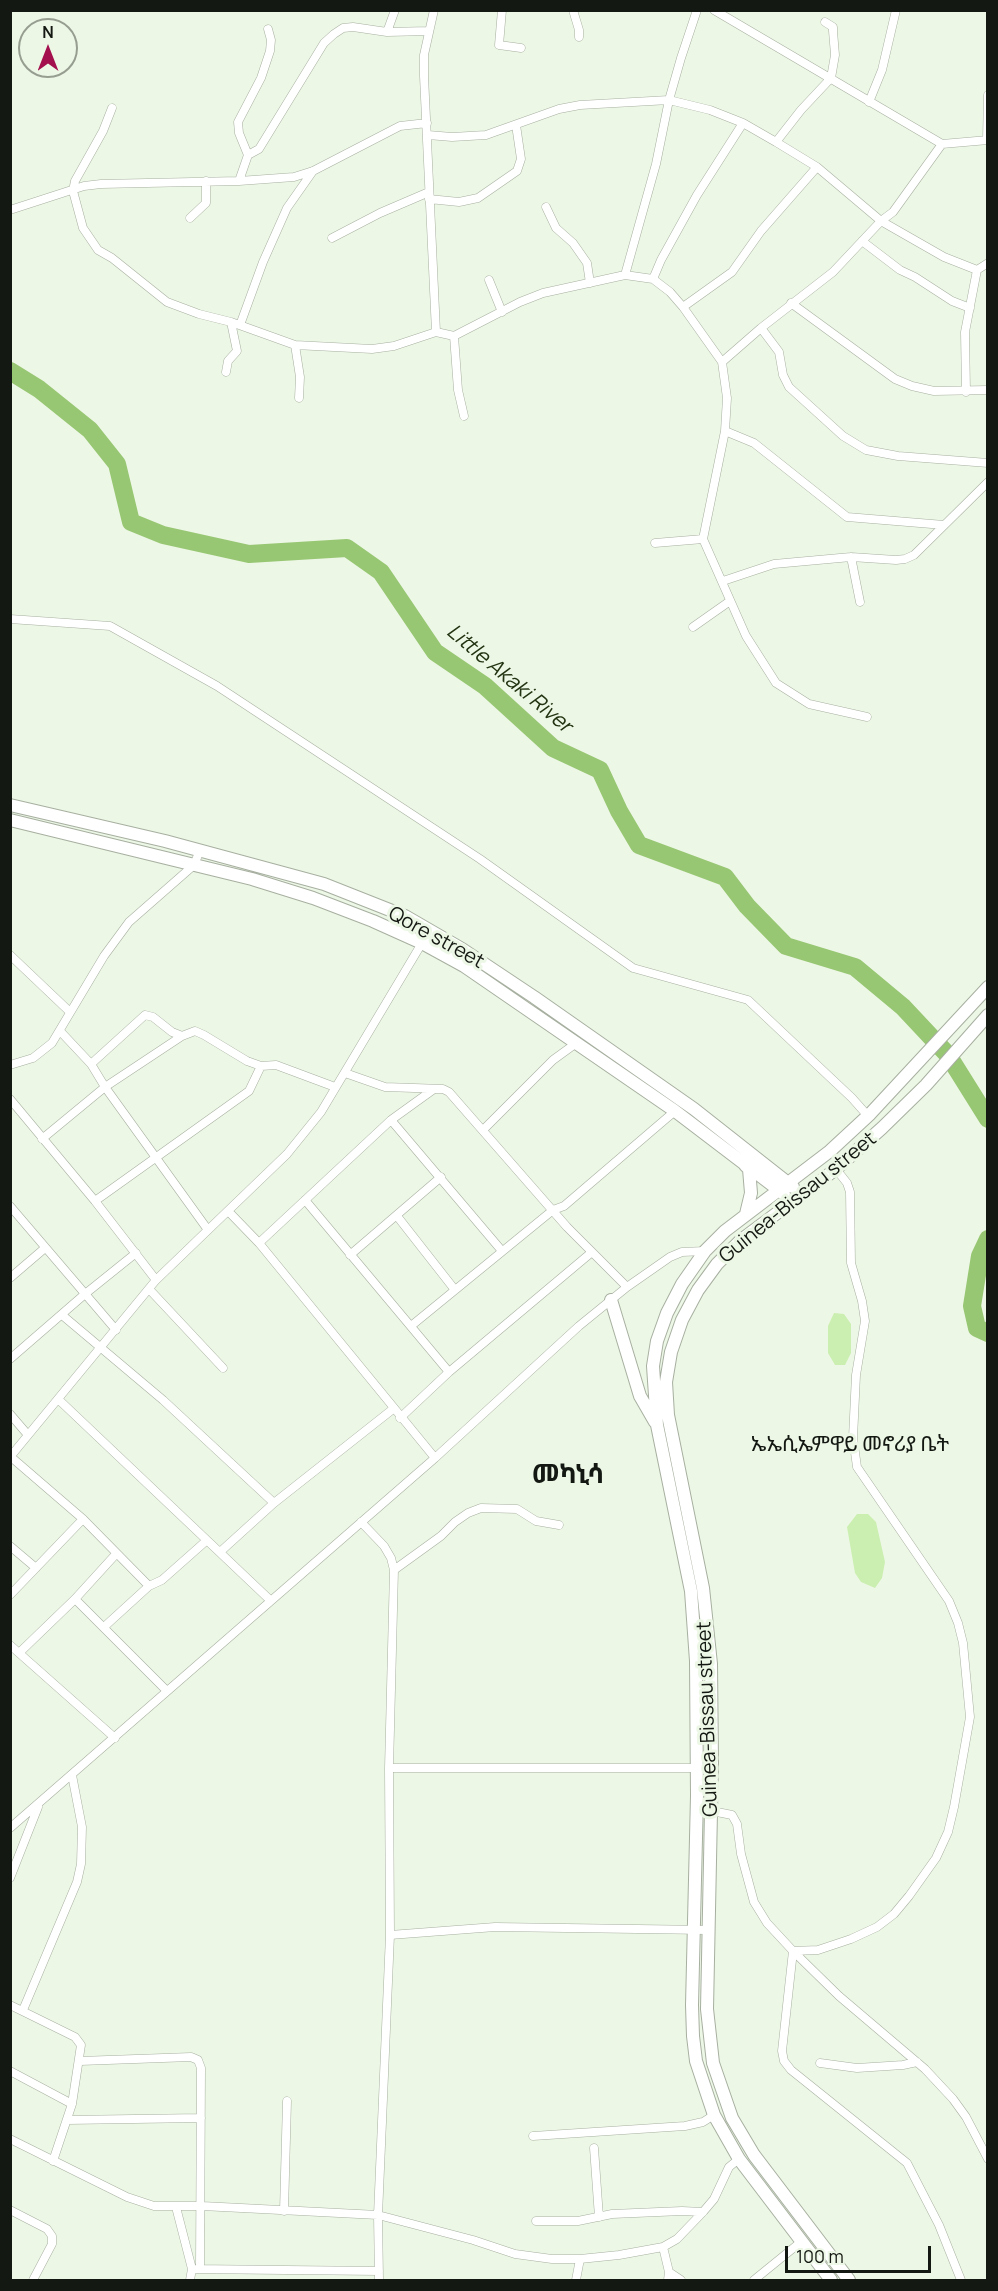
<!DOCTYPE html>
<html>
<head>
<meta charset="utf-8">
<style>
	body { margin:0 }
	#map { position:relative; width:998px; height:2291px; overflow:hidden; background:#edf7e6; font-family:Manrope,sans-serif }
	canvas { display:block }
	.frame { position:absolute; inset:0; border:12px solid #141812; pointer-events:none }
	.north { position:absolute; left:18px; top:18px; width:60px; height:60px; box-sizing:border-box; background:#edf7e6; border:2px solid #969e91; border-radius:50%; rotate:0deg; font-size:16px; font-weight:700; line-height:24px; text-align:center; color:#141812 }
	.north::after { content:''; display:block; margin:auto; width:21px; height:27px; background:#a4104d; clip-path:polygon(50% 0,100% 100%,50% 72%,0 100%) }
	.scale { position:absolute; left:785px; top:2246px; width:146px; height:27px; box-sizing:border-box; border:3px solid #141812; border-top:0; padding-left:8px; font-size:18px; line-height:21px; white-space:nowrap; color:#141812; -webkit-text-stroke:4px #edf7e6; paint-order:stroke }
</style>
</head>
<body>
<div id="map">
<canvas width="998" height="2291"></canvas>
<div class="frame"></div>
<div class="north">N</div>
<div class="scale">100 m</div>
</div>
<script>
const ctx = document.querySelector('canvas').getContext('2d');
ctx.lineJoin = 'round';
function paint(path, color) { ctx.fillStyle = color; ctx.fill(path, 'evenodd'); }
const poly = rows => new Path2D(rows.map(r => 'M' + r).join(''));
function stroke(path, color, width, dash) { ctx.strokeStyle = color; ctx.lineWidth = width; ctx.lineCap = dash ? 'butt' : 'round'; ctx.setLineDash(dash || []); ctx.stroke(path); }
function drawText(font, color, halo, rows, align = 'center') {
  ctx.font = font + ' Manrope,"Noto Sans Ethiopic",sans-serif'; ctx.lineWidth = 6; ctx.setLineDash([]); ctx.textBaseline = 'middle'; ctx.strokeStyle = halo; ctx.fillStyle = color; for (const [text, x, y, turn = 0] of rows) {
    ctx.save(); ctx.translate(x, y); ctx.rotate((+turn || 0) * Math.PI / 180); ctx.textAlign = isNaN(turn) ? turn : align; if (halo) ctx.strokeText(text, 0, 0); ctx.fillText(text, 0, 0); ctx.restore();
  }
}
paint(poly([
	[834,1313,844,1314,851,1324,851,1353,845,1365,835,1365,828,1353,828,1326],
	[857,1514,868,1514,876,1522,885,1562,882,1578,875,1588,861,1582,855,1573,847,1527]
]), '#cbefb0');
stroke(poly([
	[10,371,39,389,90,430,117,464,131,522,163,535,249,554,347,548,381,572,435,652,485,686,553,748,600,770,619,811,639,845,725,877,747,906,786,946,855,967,903,1007,948,1055,988,1119],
	[988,1239,980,1256,972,1306,977,1328,988,1333]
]), '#98c773', 18);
const street = poly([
	[434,10,424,55,424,76,436,332],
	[502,10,499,45,521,48],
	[573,10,579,30,579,37],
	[714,10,942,144],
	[387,32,395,10],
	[869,102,882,70,896,10],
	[112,108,103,131,75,181,73,191,83,228,98,250,112,258,167,302,199,314,231,322,295,345,372,349,394,346,436,332,454,336,520,302,543,293,625,275,653,279,670,292,683,307,722,362,727,398,725,431,703,539,746,636,776,683,809,704,867,717],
	[428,135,452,137,486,135,559,109,580,105,669,100,710,110,743,123,776,142,817,167,881,221,944,257,977,270],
	[987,140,988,95],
	[776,142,801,110,831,78,835,55,833,31,833,27,825,22],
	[248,155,259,149,324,43,334,34,343,28,353,27,387,32,429,31],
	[239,181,248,155,239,133,238,122,261,78,270,51,271,40,268,29],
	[429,199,459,202,478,198,517,171,521,159,516,125],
	[546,207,556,228,573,243,587,263,590,283],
	[13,209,84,186,101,184,239,181,294,177,313,171,400,126,427,123],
	[190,218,206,203,206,181],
	[332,238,380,213,429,192],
	[862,241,900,270,915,277,952,301,970,308],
	[625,275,656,164,669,100,681,58,697,10],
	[653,279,661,260,697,195,743,123],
	[489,280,502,312],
	[791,303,895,379,912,386,934,391,988,390],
	[683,307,732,272,761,231,817,167],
	[240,325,263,262,287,208,313,171],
	[761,328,779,352,783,375,789,387,843,436,866,450,898,456,988,463],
	[454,336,458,390,464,416],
	[295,345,300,377,299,398],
	[722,362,761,328,833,272,881,221,893,212,942,144,988,140],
	[226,372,228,361,237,351,231,322],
	[966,392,965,332,977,270,988,263],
	[725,431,754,443,847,517,944,525],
	[655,543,703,539],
	[851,557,860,602],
	[723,581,774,564,851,557,896,560,905,559,914,555,988,482],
	[10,619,110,626,217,686,480,859,633,968,748,1000,852,1098,868,1116],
	[693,627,730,601],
	[10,955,70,1012],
	[60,1031,91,1064,105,1087,208,1230],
	[91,1064,145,1015,153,1017,172,1032,182,1036,195,1031,204,1035,247,1061,261,1066,276,1065,335,1087],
	[10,1065,33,1058,52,1043,104,956,129,922,194,865,200,850],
	[345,1073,385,1087,443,1089,449,1092,567,1227,627,1287],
	[10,1099,95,1201,156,1280],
	[391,1120,502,1251],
	[484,1129,553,1060,575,1044],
	[42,1139,105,1087,182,1036],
	[305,1200,449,1372],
	[95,1201,249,1091,261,1066],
	[10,1206,116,1330],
	[229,1212,259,1243,435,1458],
	[397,1216,455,1290],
	[259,1243,391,1120,434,1089],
	[350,1255,441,1177],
	[10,1278,45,1248],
	[149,1289,223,1368],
	[62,1315,163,1400,274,1503],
	[411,1326,553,1210,564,1206,675,1111],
	[10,1359,85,1294,136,1253],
	[58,1399,270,1600],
	[10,1414,28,1435],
	[400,1418,449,1372,592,1252],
	[10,1457,156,1280,287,1154,321,1112,422,943,433,933],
	[11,1457,83,1519,149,1586],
	[361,1522,384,1546,391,1558,394,1570,389,1768,390,1935,378,2215,379,2280],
	[10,1546,36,1568],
	[220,1552,274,1503,393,1409],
	[394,1570,441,1536,455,1522,468,1513,481,1508,517,1509,536,1521,559,1525],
	[10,1595,83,1519],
	[75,1599,167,1691],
	[104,1627,149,1586,162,1580,206,1541],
	[10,1645,115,1738],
	[19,1653,75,1599,116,1554],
	[389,1768,697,1768],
	[712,1811,732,1815,737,1824,741,1854,754,1902,767,1923,793,1951,839,1996,925,2069,953,2099,966,2117,988,2159],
	[10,1828,435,1458,579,1326,627,1287,670,1257,682,1252,705,1251],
	[10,1878,38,1807],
	[390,1935,495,1927,708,1930],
	[793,1951,818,1950,851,1939,877,1927,894,1914,909,1896,936,1858,948,1832,954,1807,970,1717,963,1643,958,1623,949,1601,857,1467,853,1438,856,1375,865,1321,862,1301,851,1263,850,1192,847,1183,836,1169],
	[793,1951,782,2051,784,2061,791,2070,907,2163,939,2225,961,2280],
	[10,2005,75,2037,81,2045,72,2104,53,2161],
	[23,2010,77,1882,81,1864,82,1827,72,1775],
	[80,2061,191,2057,198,2060,201,2068,200,2269],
	[820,2063,857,2068,903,2065,917,2062],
	[10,2071,72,2104],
	[67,2120,201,2118],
	[533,2136,685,2126,703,2122,714,2115],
	[10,2139,127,2197,154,2206,202,2206,378,2215,473,2240,515,2254,552,2259,580,2259,619,2255,663,2247,677,2239,703,2212,714,2199,729,2167,739,2159],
	[594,2148,599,2217],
	[176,2207,192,2269,190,2280],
	[10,2210,47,2229,52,2236,52,2244,33,2280],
	[284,2211,287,2101],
	[536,2221,578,2221,612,2214,682,2211,703,2212],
	[663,2247,669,2272,668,2280],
	[192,2269,379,2271],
	[669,2272,681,2280],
	[576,2280,580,2259],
	[754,2280,802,2241]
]);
const primary = poly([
	[10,805,165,841,324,884,405,916,462,949,534,997,694,1109,793,1187],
	[10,820,252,879,313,898,373,921,422,943,464,966,675,1111,784,1194],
	[745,1165,749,1169,751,1193,746,1214],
	[611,1300,640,1396,655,1422],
	[831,2280,739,2159,714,2115,696,2061,693,2036,692,2005,697,1796,696,1661,691,1591,657,1425,653,1366,657,1341,667,1313,682,1284,705,1251,725,1231,830,1151,870,1114,988,987],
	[849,2280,754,2155,732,2118,713,2063,707,2009,712,1762,711,1664,703,1588,668,1415,666,1382,671,1352,682,1320,698,1290,717,1264,741,1240,836,1169,882,1128,926,1085,988,1015]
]);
stroke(street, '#a7b0a0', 9);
stroke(primary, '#a7b0a0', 14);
stroke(street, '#fff', 8);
stroke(primary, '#fff', 12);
drawText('20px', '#141812', '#edf7e6', [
	["Qore street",436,938,29],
	["Guinea-Bissau street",798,1198,-39],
	["Guinea-Bissau street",708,1719,-92]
]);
drawText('italic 21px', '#223412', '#edf7e6', [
	["Little Akaki River",509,679,40]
]);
drawText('21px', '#141812', '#edf7e6', [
	["ኤኤሲኤምዋይ መኖሪያ ቤት",850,1445]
]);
drawText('bold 26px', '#141812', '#edf7e6', [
	["መካኒሳ",568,1476]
]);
</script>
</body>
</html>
